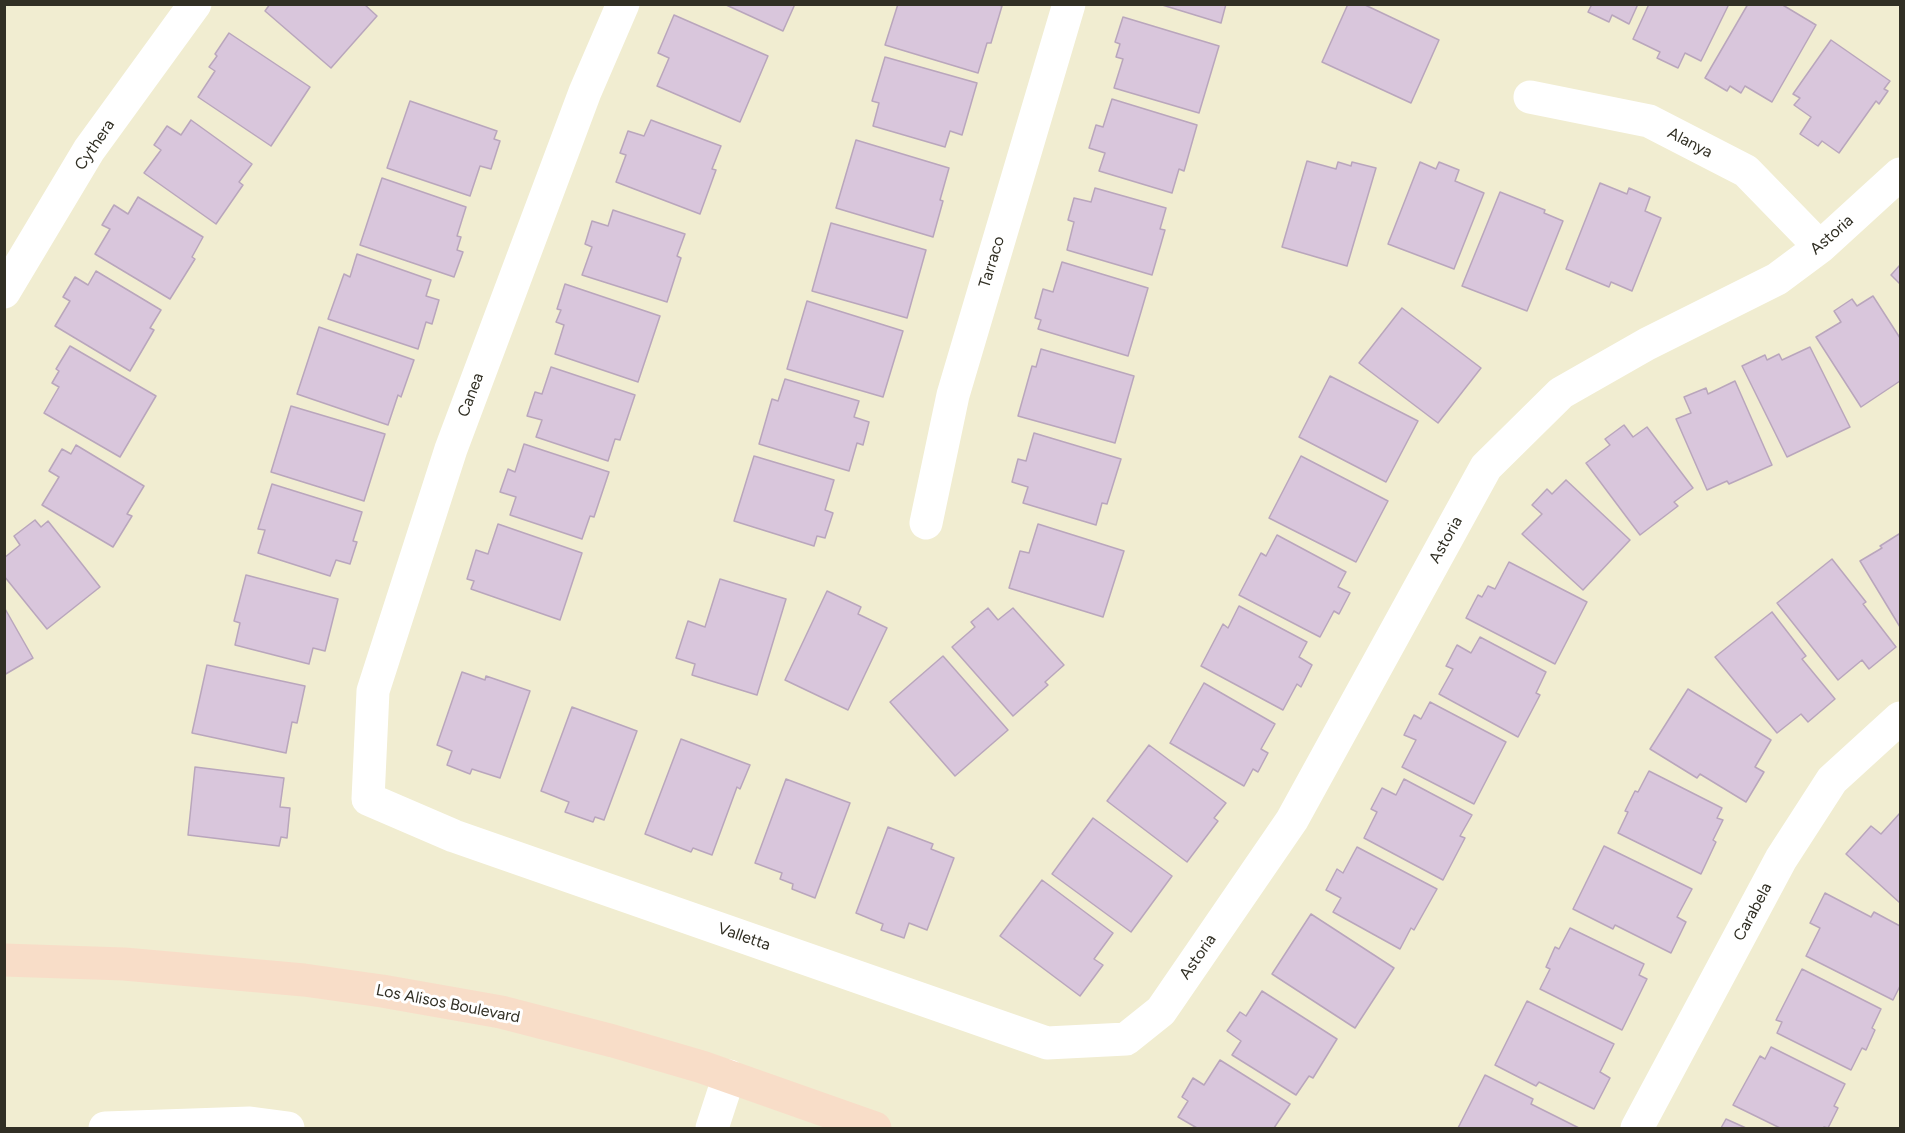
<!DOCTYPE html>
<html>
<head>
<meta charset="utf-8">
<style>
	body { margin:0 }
	#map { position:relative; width:1905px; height:1133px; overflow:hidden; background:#f1edd1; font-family:Figtree,sans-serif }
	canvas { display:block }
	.frame { position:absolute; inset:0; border:6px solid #312f24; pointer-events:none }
</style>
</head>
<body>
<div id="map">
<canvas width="1905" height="1133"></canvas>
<div class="frame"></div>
</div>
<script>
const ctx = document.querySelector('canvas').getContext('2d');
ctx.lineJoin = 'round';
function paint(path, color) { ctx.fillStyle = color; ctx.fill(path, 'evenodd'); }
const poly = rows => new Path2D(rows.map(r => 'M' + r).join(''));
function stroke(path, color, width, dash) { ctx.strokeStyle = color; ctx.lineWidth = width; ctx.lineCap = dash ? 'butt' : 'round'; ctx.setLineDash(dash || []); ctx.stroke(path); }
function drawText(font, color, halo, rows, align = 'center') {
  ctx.font = font + ' Figtree,sans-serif'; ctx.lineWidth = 6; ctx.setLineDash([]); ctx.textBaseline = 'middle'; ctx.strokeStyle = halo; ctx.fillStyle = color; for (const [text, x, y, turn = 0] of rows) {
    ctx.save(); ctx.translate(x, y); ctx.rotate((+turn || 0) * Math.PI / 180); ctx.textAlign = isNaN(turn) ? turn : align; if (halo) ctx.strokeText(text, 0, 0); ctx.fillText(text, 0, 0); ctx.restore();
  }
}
const building = poly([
	[270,4,364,4,377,16,331,68,265,11,270,4],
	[724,4,795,4,783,31,724,4],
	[898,4,996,4,1002,6,991,43,987,43,978,73,885,45,898,4],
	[1159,4,1226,4,1221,23,1159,4],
	[1348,4,1363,4,1439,40,1411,103,1322,62,1348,4],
	[1592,4,1638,4,1629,24,1612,15,1609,22,1588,12,1592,4],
	[1649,4,1729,4,1701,61,1685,53,1678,68,1657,58,1660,52,1633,39,1649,4],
	[1748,4,1781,4,1816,25,1772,102,1745,86,1741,93,1730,86,1727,91,1705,78,1748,4],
	[674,15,768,56,740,122,657,86,669,58,658,53,674,15],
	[1123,17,1219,46,1199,113,1114,88,1123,59,1116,57,1120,44,1115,42,1123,17],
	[229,33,310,87,271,146,198,97,215,71,209,67,217,56,215,54,229,33],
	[1831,40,1890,81,1884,89,1888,91,1879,104,1876,101,1839,153,1822,141,1818,146,1800,134,1811,117,1794,105,1800,98,1793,94,1831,40],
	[885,57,977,83,962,135,950,131,945,147,873,126,879,103,872,101,885,57],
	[1112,99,1197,125,1184,171,1179,169,1172,193,1099,171,1105,153,1089,148,1096,125,1103,127,1112,99],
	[410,101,497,131,494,139,500,141,491,169,480,166,470,196,387,168,410,101],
	[191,120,252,164,239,182,243,185,216,224,144,173,161,150,154,145,167,126,181,135,191,120],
	[651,120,721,146,712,169,716,170,700,214,616,182,626,155,620,153,628,131,644,136,651,120],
	[856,140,949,168,940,200,943,201,933,237,836,208,856,140],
	[1307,161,1336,169,1338,162,1351,166,1352,162,1376,168,1347,266,1282,247,1307,161],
	[1420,162,1436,169,1439,162,1459,170,1455,181,1484,193,1454,269,1388,244,1420,162],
	[382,178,466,207,457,236,461,237,457,250,463,252,454,277,360,245,382,178],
	[1600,183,1627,194,1629,188,1650,197,1645,211,1661,218,1632,291,1611,282,1609,287,1566,269,1600,183],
	[1095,188,1166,208,1160,229,1165,230,1152,275,1067,250,1074,222,1068,220,1074,198,1091,202,1095,188],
	[1500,192,1545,210,1544,213,1563,221,1527,311,1462,286,1500,192],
	[138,197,203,237,192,257,195,259,170,299,95,254,110,229,102,225,114,205,128,214,138,197],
	[613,210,685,234,677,256,681,258,667,302,582,275,592,247,585,244,592,221,608,226,613,210],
	[831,223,926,250,907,318,812,291,831,223],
	[357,254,431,280,426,296,439,300,432,324,426,322,418,349,328,319,344,274,350,277,357,254],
	[1062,262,1148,288,1128,356,1038,329,1041,320,1035,318,1043,289,1053,292,1062,262],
	[1900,265,1900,284,1891,275,1900,265],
	[96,271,161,310,150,328,154,330,130,371,55,326,70,301,63,297,75,277,88,285,96,271],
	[565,284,660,316,638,382,555,354,564,325,556,322,561,310,557,309,565,284],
	[1873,296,1900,338,1900,381,1861,407,1816,337,1841,322,1834,311,1852,299,1857,306,1873,296],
	[807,301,903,331,883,397,787,369,807,301],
	[1402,308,1481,368,1438,423,1359,363,1402,308],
	[319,327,414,360,401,397,398,395,388,425,297,394,319,327],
	[70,346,156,396,120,457,44,413,59,387,52,383,59,371,56,369,70,346],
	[1810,347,1850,427,1787,457,1742,366,1765,355,1767,360,1779,354,1782,360,1810,347],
	[1041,349,1134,376,1115,443,1018,416,1032,366,1036,367,1041,349],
	[551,367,635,395,620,440,615,439,608,461,536,437,542,420,527,416,535,392,542,394,551,367],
	[1330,376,1418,421,1386,482,1299,437,1330,376],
	[785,379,859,401,854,417,869,422,863,445,857,443,849,471,759,444,772,399,778,401,785,379],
	[1735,381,1772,465,1729,484,1727,481,1707,490,1676,419,1691,413,1684,397,1706,388,1708,394,1735,381],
	[291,406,385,434,364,501,271,472,291,406],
	[1624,425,1633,437,1647,427,1693,488,1674,502,1678,506,1640,535,1586,463,1610,445,1605,439,1624,425],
	[1034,433,1121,459,1107,504,1102,503,1096,525,1023,503,1028,487,1012,482,1018,459,1026,461,1034,433],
	[524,444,609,472,594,517,590,516,582,539,510,515,516,497,500,492,508,469,515,472,524,444],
	[76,445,144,486,127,514,132,516,113,547,42,505,59,477,49,471,62,449,71,454,76,445],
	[754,456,834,480,825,510,833,513,825,538,817,536,814,546,734,521,754,456],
	[1301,456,1388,501,1356,562,1269,518,1301,456],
	[1566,480,1630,540,1583,590,1522,534,1542,514,1532,505,1547,489,1552,494,1566,480],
	[272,484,362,512,353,541,357,542,350,564,336,560,330,576,258,553,265,530,258,529,272,484],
	[35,520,41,527,48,521,100,587,47,629,4,576,4,558,20,545,14,536,35,520],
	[498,524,582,553,560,620,471,589,474,581,467,579,476,550,488,554,498,524],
	[1038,524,1124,551,1103,617,1009,588,1020,551,1029,553,1038,524],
	[1899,534,1900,536,1900,627,1860,561,1882,548,1880,546,1899,534],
	[1277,535,1346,572,1338,587,1350,593,1339,614,1334,611,1320,637,1239,595,1261,553,1266,556,1277,535],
	[1832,559,1866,602,1863,604,1896,647,1869,669,1862,660,1838,680,1777,603,1832,559],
	[1509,562,1587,602,1555,664,1466,618,1478,595,1482,597,1488,586,1495,589,1509,562],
	[246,575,338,599,325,651,313,648,309,664,235,645,240,623,234,621,246,575],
	[720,579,786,599,757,695,692,675,695,664,676,658,688,621,705,627,720,579],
	[827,591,861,607,858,614,887,628,848,710,785,680,827,591],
	[1239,606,1307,642,1299,657,1312,665,1301,687,1297,684,1283,710,1201,666,1223,624,1228,628,1239,606],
	[4,607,33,658,4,675,4,607],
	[988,608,998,620,1013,608,1064,665,1045,682,1048,685,1013,716,952,647,975,627,971,622,988,608],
	[1772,612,1806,656,1802,659,1835,699,1808,722,1801,714,1777,733,1715,657,1772,612],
	[1480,637,1546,672,1536,693,1540,695,1518,737,1439,694,1453,669,1446,666,1457,645,1471,653,1480,637],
	[943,656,1008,730,955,776,890,702,943,656],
	[207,665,305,686,297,723,292,722,286,753,192,733,207,665],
	[462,672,485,680,486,676,530,691,500,778,472,769,470,774,447,765,452,751,437,745,462,672],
	[1204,683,1275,724,1261,749,1268,753,1258,772,1253,769,1244,786,1170,743,1204,683],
	[1688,689,1771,740,1755,767,1764,772,1746,802,1700,774,1697,778,1650,749,1688,689],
	[1430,702,1506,742,1474,804,1402,767,1416,740,1404,735,1414,715,1421,719,1430,702],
	[572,707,637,731,604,820,595,817,593,822,565,812,569,802,541,791,572,707],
	[681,739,750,765,740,789,737,787,712,855,693,848,691,852,645,834,681,739],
	[1149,745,1226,803,1214,818,1218,821,1187,862,1107,801,1149,745],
	[195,767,284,778,280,807,290,808,287,838,281,837,279,846,188,835,195,767],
	[1649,771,1722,808,1717,818,1723,820,1713,840,1716,842,1701,874,1618,833,1628,812,1625,811,1635,791,1638,792,1649,771],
	[786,779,850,803,815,898,792,889,793,884,780,879,782,873,755,863,786,779],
	[1404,779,1472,815,1460,836,1465,838,1443,880,1364,838,1377,812,1371,809,1382,788,1396,795,1404,779],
	[1900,813,1900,903,1846,854,1871,826,1881,834,1900,813],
	[1093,818,1172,876,1131,932,1052,874,1093,818],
	[888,827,933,844,931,849,954,858,927,930,909,923,904,938,881,930,883,924,856,913,888,827],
	[1604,846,1692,889,1677,917,1686,922,1671,953,1615,925,1613,929,1573,909,1604,846],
	[1357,847,1437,889,1414,930,1411,928,1400,949,1333,912,1341,898,1326,890,1337,869,1343,873,1357,847],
	[1042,880,1113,933,1094,959,1103,965,1080,996,1000,936,1042,880],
	[1825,893,1871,917,1874,912,1900,926,1900,986,1893,1000,1806,956,1820,928,1810,923,1825,893],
	[1311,914,1394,968,1355,1028,1272,974,1311,914],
	[1570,928,1644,964,1639,975,1647,979,1622,1030,1540,989,1550,969,1546,967,1555,947,1559,949,1570,928],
	[1802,969,1881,1009,1872,1028,1875,1030,1866,1050,1862,1048,1851,1070,1777,1033,1782,1022,1776,1020,1802,969],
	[1262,991,1337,1039,1313,1078,1309,1076,1296,1095,1232,1055,1241,1041,1227,1031,1240,1012,1246,1016,1262,991],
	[1527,1001,1614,1044,1600,1072,1610,1078,1594,1109,1539,1082,1536,1086,1495,1065,1527,1001],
	[1771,1047,1845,1084,1834,1106,1838,1108,1828,1128,1824,1127,1823,1128,1780,1128,1733,1105,1760,1056,1765,1059,1771,1047],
	[1220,1060,1290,1104,1274,1128,1197,1128,1178,1117,1188,1101,1182,1097,1193,1078,1204,1085,1220,1060],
	[1485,1075,1533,1099,1531,1104,1579,1128,1458,1128,1485,1075],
	[1726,1119,1746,1128,1721,1128,1726,1119]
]);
paint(building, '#d9c6dc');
stroke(building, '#b9a6bc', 1.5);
stroke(poly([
	[623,4,585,92,451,449,373,691,368,799,454,836,1047,1043,1126,1039,1161,1011,1292,820,1486,467,1561,393,1647,344,1777,279,1820,247,1900,174],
	[1530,97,1649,121,1746,171,1820,247],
	[4,292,89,150,195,4],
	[926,523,953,395,1069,4],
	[105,1128,250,1123,288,1128],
	[712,1128,729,1076],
	[1637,1128,1781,859,1832,780,1900,718]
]), '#fff', 33);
stroke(poly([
	[4,960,124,964,304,980,382,991,501,1012,613,1041,702,1067,875,1128]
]), '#f8ddc8', 33);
drawText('16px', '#312f24', '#fff', [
	["Alanya",1690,143,27],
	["Cythera",95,145,-56],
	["Astoria",1832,235,-41],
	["Tarraco",992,262,-73],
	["Canea",471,395,-69],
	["Astoria",1446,540,-61],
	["Carabela",1753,912,-62],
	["Valletta",744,937,19],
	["Astoria",1198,957,-55],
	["Los Alisos Boulevard",448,1004,11]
]);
</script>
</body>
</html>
